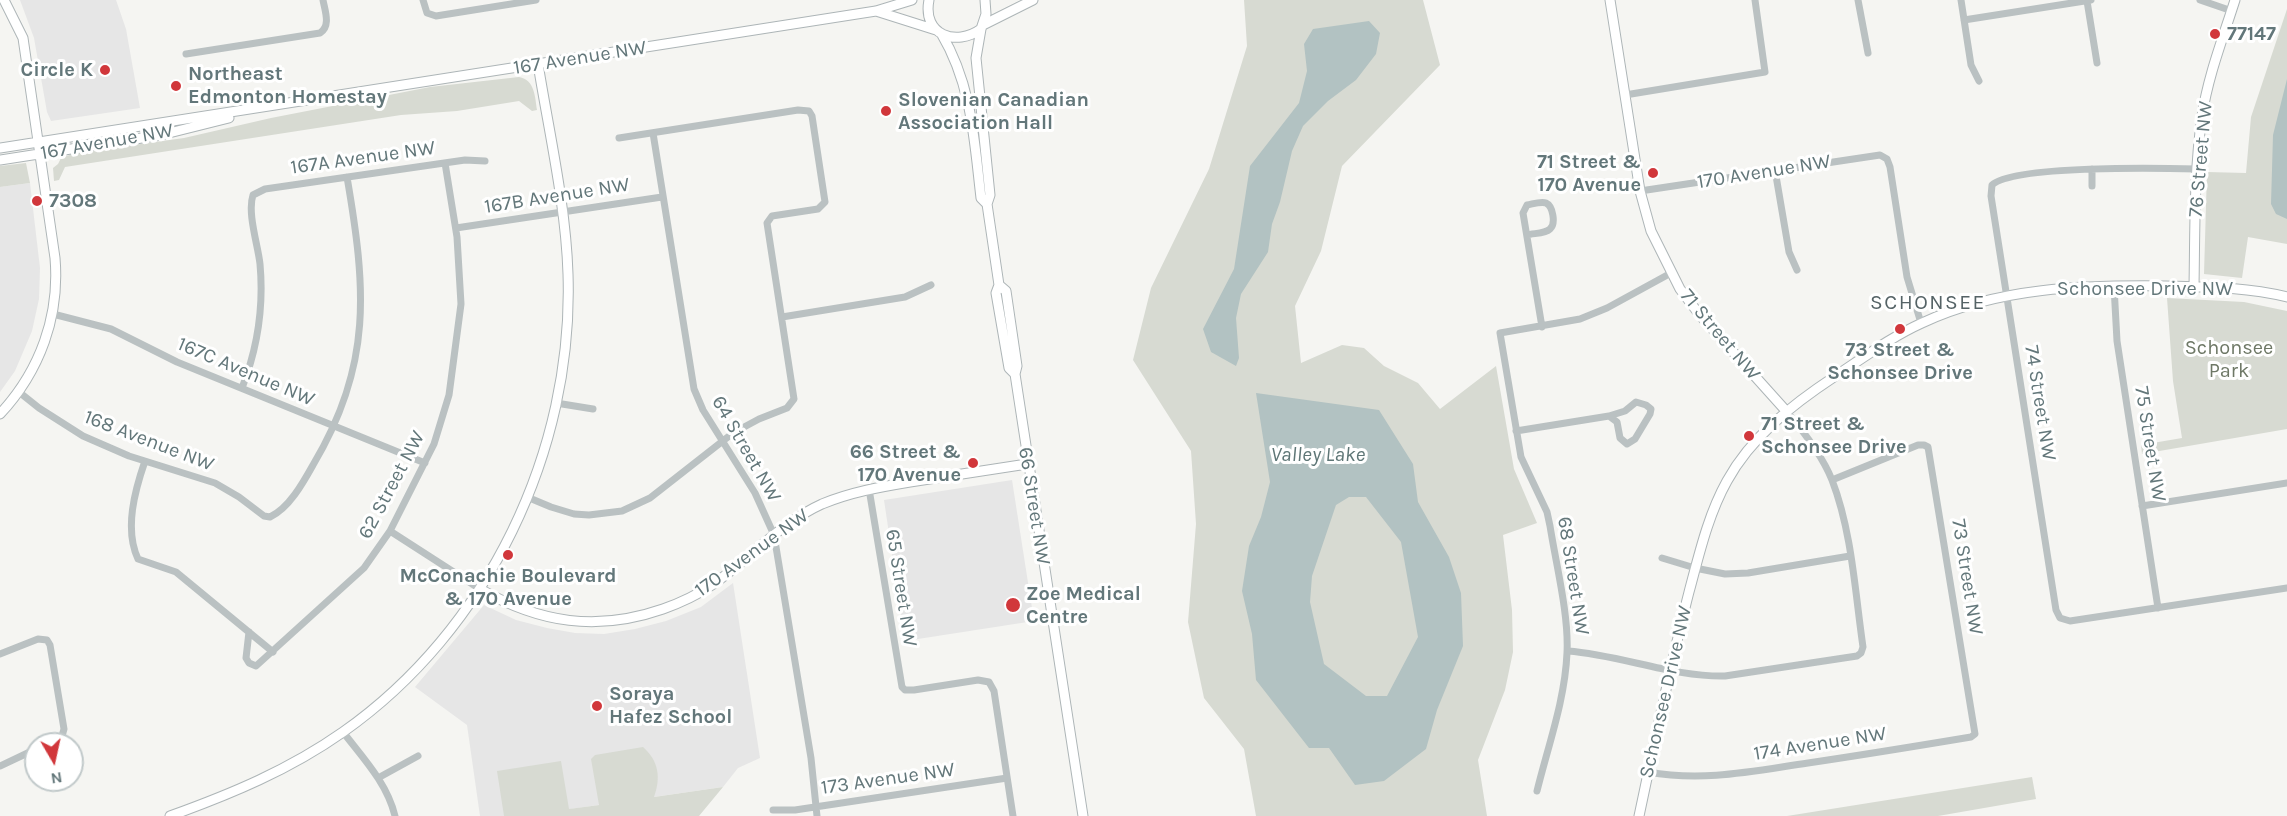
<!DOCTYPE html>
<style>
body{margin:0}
#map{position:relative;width:2287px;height:816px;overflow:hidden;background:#f5f5f2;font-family:Karla,sans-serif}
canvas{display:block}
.north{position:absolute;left:24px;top:732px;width:60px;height:60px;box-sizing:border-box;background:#fff;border:2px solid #c1c9ca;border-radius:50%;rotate:171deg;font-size:16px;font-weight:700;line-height:24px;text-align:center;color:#63777a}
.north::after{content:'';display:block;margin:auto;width:21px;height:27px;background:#d1373b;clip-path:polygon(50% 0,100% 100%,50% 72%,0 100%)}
</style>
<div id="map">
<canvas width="2287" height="816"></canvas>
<div class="north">N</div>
</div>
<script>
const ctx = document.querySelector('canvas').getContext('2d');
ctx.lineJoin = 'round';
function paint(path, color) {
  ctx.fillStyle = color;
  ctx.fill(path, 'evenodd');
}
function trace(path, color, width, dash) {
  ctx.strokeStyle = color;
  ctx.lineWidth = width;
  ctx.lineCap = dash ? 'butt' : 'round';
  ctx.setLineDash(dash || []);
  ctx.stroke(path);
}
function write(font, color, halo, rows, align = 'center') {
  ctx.font = font + ' Karla,sans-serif';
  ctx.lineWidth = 6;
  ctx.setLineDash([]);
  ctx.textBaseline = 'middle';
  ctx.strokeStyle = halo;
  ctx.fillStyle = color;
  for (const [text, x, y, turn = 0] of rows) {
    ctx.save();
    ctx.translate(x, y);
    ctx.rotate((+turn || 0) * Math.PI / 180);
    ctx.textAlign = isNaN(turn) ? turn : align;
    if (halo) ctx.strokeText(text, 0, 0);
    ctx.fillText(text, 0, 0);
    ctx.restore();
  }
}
const built = new Path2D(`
 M20,0H116L126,29L140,108L51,121L47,112L34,38Z
 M30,183L40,268L39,299L32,331L15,371L0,392V187Z
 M1012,480L1034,621L905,641L884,500Z
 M733,583L760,758L738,768L723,787L522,816H480L467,725L415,687L484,605L516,620L547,628L575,633L604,634L635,629L666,621L701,607Z`);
const green = new Path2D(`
 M1244,0H1423L1440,65L1342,166L1321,251L1295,306L1301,363L1342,345L1364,348L1384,366L1418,383L1440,409L1496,366L1514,469L1537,523L1503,535L1512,610L1513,652L1505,690L1478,760L1487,816H1256L1244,749L1204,698L1188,622L1196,524L1191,451L1133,360L1151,288L1209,169L1247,46Z
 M2287,9V244L2248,237L2242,278L2204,274L2207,172L2246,173L2251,117Z
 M519,77C535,80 535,97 537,110L532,111L519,101L457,111L401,115L65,167L59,180L54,181L53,168L58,164L61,158L75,153L184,138L271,118L430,87Z
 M26,163L30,183L0,187V166Z
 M2167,298L2244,302L2287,311V429L2142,454L2141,445L2182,438L2173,381Z
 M643,747C659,761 661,778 654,797L723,787L699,816H504L497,771L561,761L569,809L599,805L591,759L595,755Z
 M2032,777L2036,799L1938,816H1787Z`);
const water = new Path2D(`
 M1369,21L1380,33L1376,54L1356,80L1328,101L1303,126L1292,151L1280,202L1272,224L1268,252L1241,294L1236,318L1239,358L1236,366L1211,352L1203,329L1234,269L1250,166L1299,103L1307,71L1304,44L1313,29Z
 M2287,79V219L2276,214L2271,204L2273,135Z
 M1256,393L1379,410L1413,464L1418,502L1449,557L1461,593L1463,646L1437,710L1426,749L1384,781L1355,785L1329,748H1309L1256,680L1252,634L1242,591L1249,546L1261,517L1270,482ZM1349,497H1366L1401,542L1418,637L1387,696H1366L1324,664L1310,602L1312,576L1336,505Z`);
const street = new Path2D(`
 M423,0L427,13L436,16L536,0
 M1858,0L1868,53
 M1961,0L1971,65L1979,81
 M2200,0L2232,11
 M2087,1L2097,63
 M1964,20L2091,0
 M186,54L320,33C331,26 325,11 323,0
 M1625,95L1765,72L1755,0
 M653,133L694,389L703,410L755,493L774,535L811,758L817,816
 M2092,169V186
 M2197,169C2162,168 2014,165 1992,185L1991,196L2056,610L2060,618L2070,621L2287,588
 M1775,170L1789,252L1797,270
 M1640,191L1880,155L1887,159L1890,167L1907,277L1921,323
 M456,228L662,197
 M1527,235C1533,233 1545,234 1550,229C1556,224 1553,206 1546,203C1541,201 1533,204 1527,205L1523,213L1542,327
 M2114,286L2117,341L2158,608
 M53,314L111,329L177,362L425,463
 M782,317L905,297L931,285
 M242,388C258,347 264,308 260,264C258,245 247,213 253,195L265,189L465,160L485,161
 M19,392L39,408L83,436L129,456L215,483L239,497L264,516L270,517C289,508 303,483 313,465C373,364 366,288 347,177
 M556,403L593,409
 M1516,431L1609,416L1617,422L1620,438L1627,444L1635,439L1650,414L1651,409L1646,405L1636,402L1625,411L1609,416
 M145,461C135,490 124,529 138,559L176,572L273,652
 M869,489L902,687L905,690H914L978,680L989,682L994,691L1013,816
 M527,497L551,507L574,514L589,515L622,511L650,498L733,433L759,419L787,408L794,399L767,223L772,216L818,209L825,202L812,116L809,111L798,110L619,138
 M2142,506L2287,483
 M390,531L480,589
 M1662,558L1695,568L1725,574L1748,573L1850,556
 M249,632L246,658L249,663L256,666L364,568L390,531L434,444L449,395L461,304L457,237L445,163
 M1568,651C1621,655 1672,677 1725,676L1857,656L1861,653L1863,647C1855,592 1852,532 1832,480C1822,455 1804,432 1787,412
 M0,654L38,639L47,640L50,645L64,729L62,736L48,744
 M343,732C363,758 387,783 395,816
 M0,766L36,749
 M1648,772C1704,782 1753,771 1808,763C1862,755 1917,746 1971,737L1975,734L1928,447L1924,445H1918L1832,480
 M378,778L418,756
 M1537,791C1548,746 1565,700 1567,653C1569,615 1556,564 1550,526L1547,512L1521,457L1500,333L1580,319L1607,308L1671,273
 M773,810H795L1007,778`);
const secondary = new Path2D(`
 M929,0C922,35 956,47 981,29L986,14L985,0
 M1610,0L1640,191L1651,231L1680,289L1699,314L1787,412
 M876,11L936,30
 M983,25L1033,0
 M981,29L976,58L990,195L987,204
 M941,33C972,85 974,139 981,198L987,204L999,285L996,293L1009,368L1015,374
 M0,148L876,11L912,0
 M0,160L161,135L229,118
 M999,285L1006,291L1017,366L1015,374L1083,816
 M2194,287C2195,230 2194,172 2202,116C2208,76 2223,38 2235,0
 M0,414C40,371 60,316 55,258L23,38L4,0
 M480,589C540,623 597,632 663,609C680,603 697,595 712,585C750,559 780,523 822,504C851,492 880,487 910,482C949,476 988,470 1027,464
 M170,816C231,794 289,770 343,732C488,630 574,451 568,274C566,206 549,132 538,64
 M1639,816C1655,741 1670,666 1689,592C1699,555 1708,515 1727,481C1751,437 1793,404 1834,377C1863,358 1891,337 1922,323C1999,287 2083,285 2166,286C2206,287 2247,287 2287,297`);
const markers = [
 [2215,34,6,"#d1373b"],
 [105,70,6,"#d1373b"],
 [176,86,6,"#d1373b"],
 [886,111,6,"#d1373b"],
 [1653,173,6,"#d1373b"],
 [37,201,6,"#d1373b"],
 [1900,329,6,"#d1373b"],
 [1749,436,6,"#d1373b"],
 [973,463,6,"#d1373b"],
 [508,555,6,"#d1373b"],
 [1013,605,8,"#d1373b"],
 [597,706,6,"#d1373b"]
];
const poiNames = [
 ["77147",2227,34],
 ["Circle K",93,70,"right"],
 ["Northeast",188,74],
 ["Edmonton Homestay",188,97],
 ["Slovenian Canadian",898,100],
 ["Association Hall",898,123],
 ["71 Street &",1641,162,"right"],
 ["170 Avenue",1641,185,"right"],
 ["7308",49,201],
 ["73 Street &",1900,350,"center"],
 ["Schonsee Drive",1900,373,"center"],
 ["71 Street &",1761,424],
 ["Schonsee Drive",1761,447],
 ["66 Street &",961,452,"right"],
 ["170 Avenue",961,475,"right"],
 ["McConachie Boulevard",508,576,"center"],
 ["& 170 Avenue",508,599,"center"],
 ["Zoe Medical",1026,594],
 ["Centre",1026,617],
 ["Soraya",609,694],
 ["Hafez School",609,717]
];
const streetNames = [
 ["167 Avenue NW",580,58,-9],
 ["167 Avenue NW",107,142,-10],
 ["167A Avenue NW",363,158,-8],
 ["76 Street NW",2201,159,-85],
 ["170 Avenue NW",1764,172,-9],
 ["167B Avenue NW",557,196,-9],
 ["Schonsee Drive NW",2145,289],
 ["71 Street NW",1720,335,50],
 ["167C Avenue NW",246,372,23],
 ["74 Street NW",2040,403,81],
 ["168 Avenue NW",149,441,21],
 ["75 Street NW",2150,444,81],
 ["64 Street NW",746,449,60],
 ["62 Street NW",392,485,-62],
 ["66 Street NW",1034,506,81],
 ["170 Avenue NW",752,553,-36],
 ["68 Street NW",1573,576,81],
 ["73 Street NW",1967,577,81],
 ["65 Street NW",901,588,81],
 ["Schonsee Drive NW",1666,692,-77],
 ["174 Avenue NW",1820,744,-9],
 ["173 Avenue NW",888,779,-8]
];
const parkNames = [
 ["Schonsee",2229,348],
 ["Park",2229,371]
];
const neighbourhoodNames = [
 ["SCHONSEE",1928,303]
];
const waterNames = [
 ["Valley Lake",1318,455]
];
paint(built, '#e6e6e6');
paint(green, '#d7dad2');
paint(water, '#b2c2c2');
trace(secondary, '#adb5b7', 11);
trace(street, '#bac1c2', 7);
trace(secondary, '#fff', 9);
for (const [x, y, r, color] of markers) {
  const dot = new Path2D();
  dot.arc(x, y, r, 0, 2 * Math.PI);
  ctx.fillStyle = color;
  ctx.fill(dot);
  trace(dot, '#fff', 2);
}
write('bold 20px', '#63777a', '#fff', poiNames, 'left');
write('20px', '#63777a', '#fff', streetNames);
write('20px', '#6e7866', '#fff', parkNames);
ctx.letterSpacing = '1.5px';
write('21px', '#556366', '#fff', neighbourhoodNames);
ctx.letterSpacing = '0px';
write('italic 21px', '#5e7676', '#fff', waterNames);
</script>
